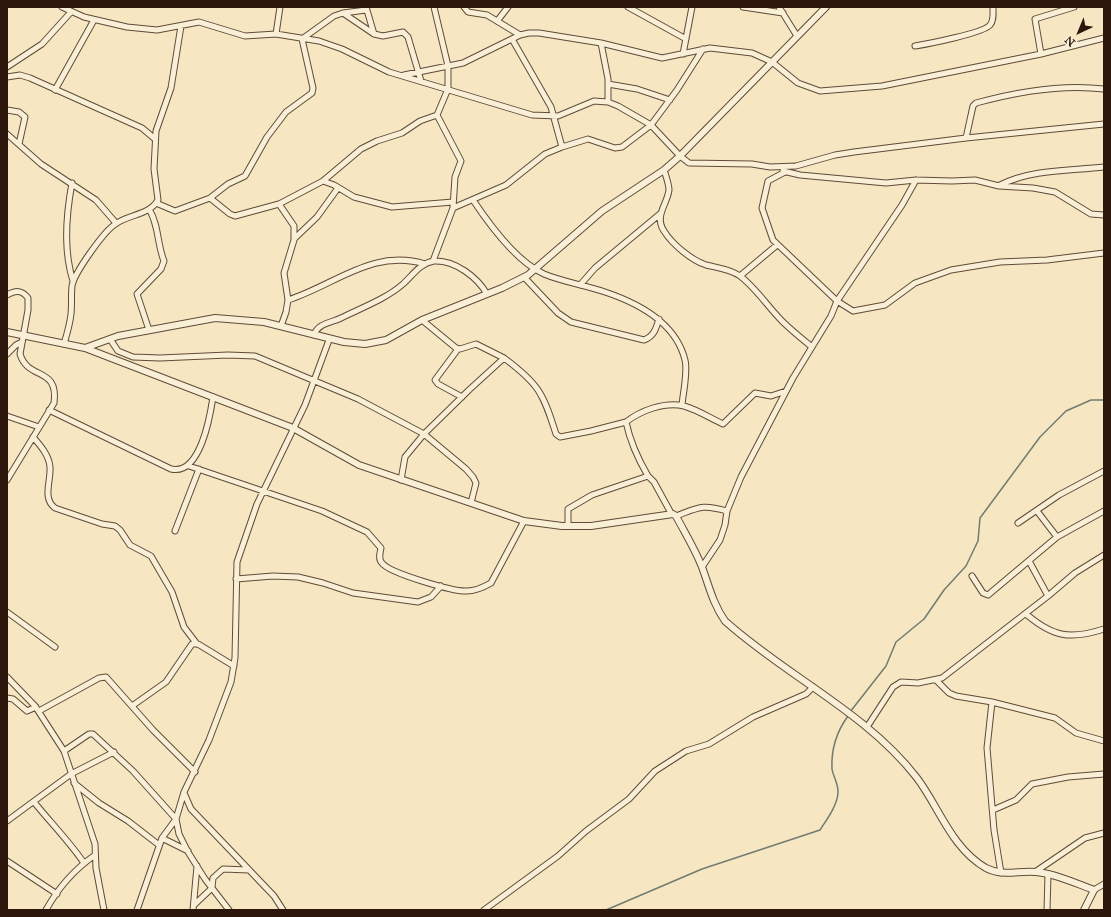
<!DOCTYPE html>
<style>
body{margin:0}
#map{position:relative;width:1111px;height:917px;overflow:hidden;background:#f6e6c1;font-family:"IM FELL Great Primer",serif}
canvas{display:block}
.frame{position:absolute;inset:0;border:8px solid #2d170c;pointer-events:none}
.north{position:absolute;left:1059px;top:12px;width:40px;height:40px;-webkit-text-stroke:3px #f9efd7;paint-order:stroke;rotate:224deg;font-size:11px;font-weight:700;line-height:16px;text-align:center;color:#2d170c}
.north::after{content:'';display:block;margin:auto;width:14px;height:18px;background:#2d170c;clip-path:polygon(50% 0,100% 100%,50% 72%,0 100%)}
</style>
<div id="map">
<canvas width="1111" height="917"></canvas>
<div class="frame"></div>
<div class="north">N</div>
</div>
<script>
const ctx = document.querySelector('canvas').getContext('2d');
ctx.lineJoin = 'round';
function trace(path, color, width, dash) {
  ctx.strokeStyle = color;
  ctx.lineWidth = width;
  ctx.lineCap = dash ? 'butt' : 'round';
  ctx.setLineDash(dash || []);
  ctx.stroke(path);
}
const stream = new Path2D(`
 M850,712L886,666L896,642L924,619L944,590L966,566L978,541L980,518L1040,437L1066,411L1091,400H1104
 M606,910L702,869L820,830C827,819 837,806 838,793C839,785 833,776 832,769C831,749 837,731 848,716`);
const minor = new Path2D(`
 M62,7L84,17L127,27L157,30L199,22L245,36L276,34L319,41L342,49L389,72L532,115L558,116L594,101L608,102L618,106L651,125L680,156L689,163L752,164L770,167L796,166L835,155L854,152L966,138L1104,124
 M366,7L374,34
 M464,7L468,12L487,15L520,35
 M628,7L686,39
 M743,7L783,13
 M779,7L797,36
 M343,13L366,10
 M498,20L508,7
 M276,34L280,7
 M302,39L334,16L343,13L374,34L383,36L403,32L408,37L421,81
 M512,39L551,107L562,147
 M601,43L608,79V102
 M915,46C927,44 984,33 990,25C994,21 993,13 993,7
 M683,54L692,7
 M1041,54L1035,19L1074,7
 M7,67L42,44L71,12
 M404,75L463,63L520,35L529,33H539L601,43L662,58L710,48L752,53L772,62L798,83L820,91L882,86L1041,54L1104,38
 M7,77L20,75L30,78L142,128L155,139
 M608,84L637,89L670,100
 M55,90L94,20
 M7,110L19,112L25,117L19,144
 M7,134L41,164L96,200L116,223
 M966,138L973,106L976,103C1016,92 1063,84 1104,89
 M664,170C666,176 669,184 669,190C667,205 654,216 664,231C672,244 691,260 706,265C718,268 730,269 740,276C756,288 768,307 782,321C791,330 801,338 812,347
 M783,171L800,175L886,183L916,180L952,181L975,180L999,186L1033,188L1055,192L1091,214L1104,215
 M785,172L768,181L762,208L773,240L837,301L853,311L885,305L915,283L951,270L1000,262L1047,260L1104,253
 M323,181L334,185L354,197L392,207L453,202
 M72,183C66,215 63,250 73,281
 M1000,185C1033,169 1068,171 1104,167
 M210,198L228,184L245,176L267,137L286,112L312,93L313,88L302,39
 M473,200C489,224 517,262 544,274C563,282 585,285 605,292C638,303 676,323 685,360C688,372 683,393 682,405
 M156,203L175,211L210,198L230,214L235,216L279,204L323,181L361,149L377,141L402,133L420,121L437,115
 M279,204L294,226V240L284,273L288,300
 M453,208L506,185L545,154L562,147L588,139L615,148L622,147L651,125L677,90L703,49
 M294,239L317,217L338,188
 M433,261L453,208L455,177L461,161L437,115L448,89V66L434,7
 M740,276L777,245
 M524,277L558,313L571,322L644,340C654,336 656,329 659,319
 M580,285L595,268L660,214
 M7,295C16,290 22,290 28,298V310L20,354C28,381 59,366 54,403L7,480
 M281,326L286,312L288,300C335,285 373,248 425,264
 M149,330L137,294L161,269L164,261C157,244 159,225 149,209
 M314,335C318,323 331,323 341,318C361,308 386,299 403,284C413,275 420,263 434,261C455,260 477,277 487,294
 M110,339L118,351L133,357L160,358L228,355L255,356L358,399L424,434L466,469L473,477L476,483L471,503
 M64,344C67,334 70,324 71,314C72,304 71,295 72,286C74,273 103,233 114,225C127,214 149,216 158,200L154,169L156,131L171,88L181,26
 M458,349L435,380L438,384L462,397
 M7,354L16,345L22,342
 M504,358C539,384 543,393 556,434L560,437L591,431L626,422
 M49,410L171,469C200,476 210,417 213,397
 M7,416L39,427
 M33,437C40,445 49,455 50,467C51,482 42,498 55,508L102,524L115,526L120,530L130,545L151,556L172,592L184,627L197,644
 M189,466L322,511L367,532L381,548C380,553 378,559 382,563C389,573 454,592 467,591C475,591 484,587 491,583L524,521
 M648,476C638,459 630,441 626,422C640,411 665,401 684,406C698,410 710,418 723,424L755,393L771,396L786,391
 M401,480L405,457L424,434L470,389L504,358L476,344L460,349L456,348L422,320
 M1037,511L1057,537
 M676,516C700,507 702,504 727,511
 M1018,523L1059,495L1104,471
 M568,526V509L592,495L648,476L654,482L671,513
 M175,531L199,469
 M1029,561L1048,596
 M702,567L720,540L725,525L727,511L741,477L793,378L831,316L837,301L902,205L916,180
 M972,576L983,593L988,595L1057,537L1104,511
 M236,579L273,576L298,577L323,583L353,593L418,602L431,597L441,586
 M7,612L55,647
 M1026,614C1053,637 1070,640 1104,629
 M7,677L35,706L64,751L95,844L96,868L104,910
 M936,680L949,693L956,696L992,702L1055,718L1076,733L1104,741
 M7,698L13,699L27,711L36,707
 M992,702L987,748L994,830L1001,873
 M132,706L166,682L192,644H198L234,666
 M39,711L99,678L106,677L153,730L195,772
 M867,727L893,687L901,682L918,683L942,678L1048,596L1075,573L1104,555
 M64,751L89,734H93L133,771L176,819
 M74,783L99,803L128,821L159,845
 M184,793L191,809L274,896L283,910
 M34,802C50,822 69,841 84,863
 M993,810L1016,800L1032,784L1068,777L1104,774
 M7,821L71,774L114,752
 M162,838L176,819
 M7,861L57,894
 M1035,872L1085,838L1104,833
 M1094,890L1104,884
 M194,905L212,888L213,878L223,869L249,870
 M46,910C58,888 75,869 95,855
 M137,910L162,838L188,851
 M193,910L197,866
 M229,910L205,879L188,852L179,834L176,819L184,792L209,740L231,682L235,658L237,562L257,504L305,405L329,340
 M484,910L558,856L586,831L629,799L655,771L669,762L686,751L709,744L753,717L806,694L813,687
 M1047,910L1048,874`);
const tertiary = new Path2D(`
 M7,332L85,348L118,336L215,318L264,322L344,342L365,344L386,340L422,320L502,288L528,275L602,211L664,170L680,156L826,7
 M85,348L293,428L359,465L524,521L562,526H591L673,514L676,516C685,533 695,549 702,567C709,586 713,604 725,621C786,676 866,712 917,778C939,807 952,849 986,868C1003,877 1019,870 1036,872C1056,874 1075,883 1094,890L1084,910`);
trace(stream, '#707c71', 1.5);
trace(minor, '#5f4b39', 7);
trace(tertiary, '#5f4b39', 8);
trace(minor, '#f9efd7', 5);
trace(tertiary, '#f9efd7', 6);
</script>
